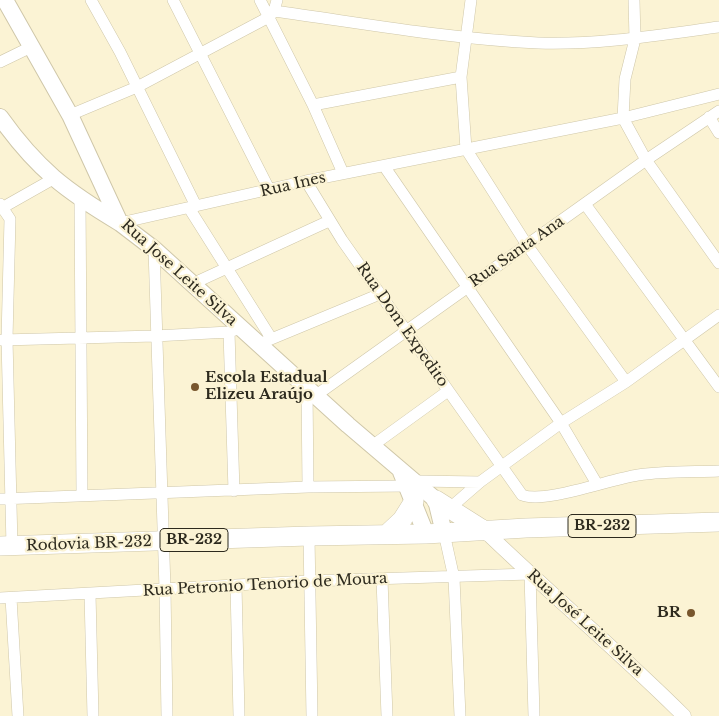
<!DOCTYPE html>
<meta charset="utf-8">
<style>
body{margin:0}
canvas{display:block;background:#fbf3d4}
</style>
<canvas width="719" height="716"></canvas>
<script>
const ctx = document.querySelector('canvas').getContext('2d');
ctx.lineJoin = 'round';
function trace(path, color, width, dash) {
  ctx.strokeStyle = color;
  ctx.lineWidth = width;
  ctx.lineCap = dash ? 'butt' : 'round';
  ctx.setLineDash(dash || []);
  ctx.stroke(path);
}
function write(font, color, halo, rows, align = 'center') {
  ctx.font = font + ' "Libre Baskerville",serif';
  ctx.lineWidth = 4.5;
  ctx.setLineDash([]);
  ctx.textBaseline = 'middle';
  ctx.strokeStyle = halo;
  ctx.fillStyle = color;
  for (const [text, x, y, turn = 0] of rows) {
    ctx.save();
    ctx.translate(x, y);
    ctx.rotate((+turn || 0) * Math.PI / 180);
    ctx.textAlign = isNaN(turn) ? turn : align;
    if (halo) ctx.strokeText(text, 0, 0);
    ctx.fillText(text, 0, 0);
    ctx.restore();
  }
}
const minor = new Path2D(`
 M91,0L120,52L196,206
 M173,0L269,189
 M260,0L313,105L343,173
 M471,0L461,77L466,149L527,245L626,382
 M634,0L635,39L625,79L623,118L646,160L719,263
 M274,11C362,23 449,39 538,43C598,45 659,35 719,27
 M0,62L31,47
 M313,105L461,77
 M70,115L137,87L269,17L274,11L277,0
 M709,117L719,133
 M384,166L561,423L597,484
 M306,181L342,240L522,495C545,504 610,479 638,475C665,471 692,472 719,471
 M80,199L82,495
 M0,204L10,219L7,339L12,546
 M585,204L719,387
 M189,208L271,338
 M0,209L53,179
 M120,223L306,181L623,118L719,94
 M154,249L165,589L167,716
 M192,284L329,221
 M229,332L234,491
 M2,340L155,336L229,332L240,328
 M264,342L380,294
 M307,388L308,487
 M315,396L646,160L719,111
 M372,446L448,391
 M416,481L480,482
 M0,499L308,487L408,486
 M450,508L480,482L561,423L626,382L719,315
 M444,533L454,578L460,716
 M309,536L312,716
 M382,579L387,716
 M236,585L239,716
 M90,594L93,716
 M0,598L308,581L530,574L534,716
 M11,598L18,716`);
const tertiary = new Path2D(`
 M485,531C550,594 620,652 684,716`);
const secondary = new Path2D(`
 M5,0L70,115L120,223L154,249L348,425L436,500L444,533
 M0,117C37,169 66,191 120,223
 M401,472L426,534`);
const trunk = new Path2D(`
 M436,500L485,531
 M387,534L402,520L414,501
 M0,546L309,536L426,534L526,528L719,522`);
const markers = [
 [195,387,5,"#78562d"],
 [691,613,5,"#78562d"]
];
const shields = [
 [602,526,68],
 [194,540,68]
];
const shieldNames = [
 ["BR-232",602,526],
 ["BR-232",194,540]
];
const streetNames = [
 ["Rua Ines",293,185,-13],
 ["Rua Santa Ana",517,252,-35],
 ["Rua Jose Leite Silva",179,273,42],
 ["Rua Dom Expedito",402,325,55],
 ["Rodovia BR-232",89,544,-2],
 ["Rua Petronio Tenorio de Moura",265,585,-3],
 ["Rua José Leite Silva",585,623,42]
];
const poiNames = [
 ["Escola Estadual",205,378],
 ["Elizeu Araújo",205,395],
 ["BR",681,613,"right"]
];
trace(minor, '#cfc7a9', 12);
trace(tertiary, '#cfc7a9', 15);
trace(secondary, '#cfc7a9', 18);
trace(trunk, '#cfc7a9', 20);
trace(minor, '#fff', 11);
trace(tertiary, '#fff', 14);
trace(secondary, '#fff', 16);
trace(trunk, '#fff', 19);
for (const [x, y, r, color] of markers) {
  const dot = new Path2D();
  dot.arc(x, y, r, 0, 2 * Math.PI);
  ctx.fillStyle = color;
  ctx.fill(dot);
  trace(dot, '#fbf3d4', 2);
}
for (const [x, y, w] of shields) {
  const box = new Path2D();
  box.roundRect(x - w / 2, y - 11.5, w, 23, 4);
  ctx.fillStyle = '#fbf3d4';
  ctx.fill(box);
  trace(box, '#2d2a1e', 1);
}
write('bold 14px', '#2d2a1e', null, shieldNames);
write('15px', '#2d2a1e', '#fbf3d4', streetNames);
write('bold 15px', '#2d2a1e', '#fbf3d4', poiNames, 'left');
</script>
